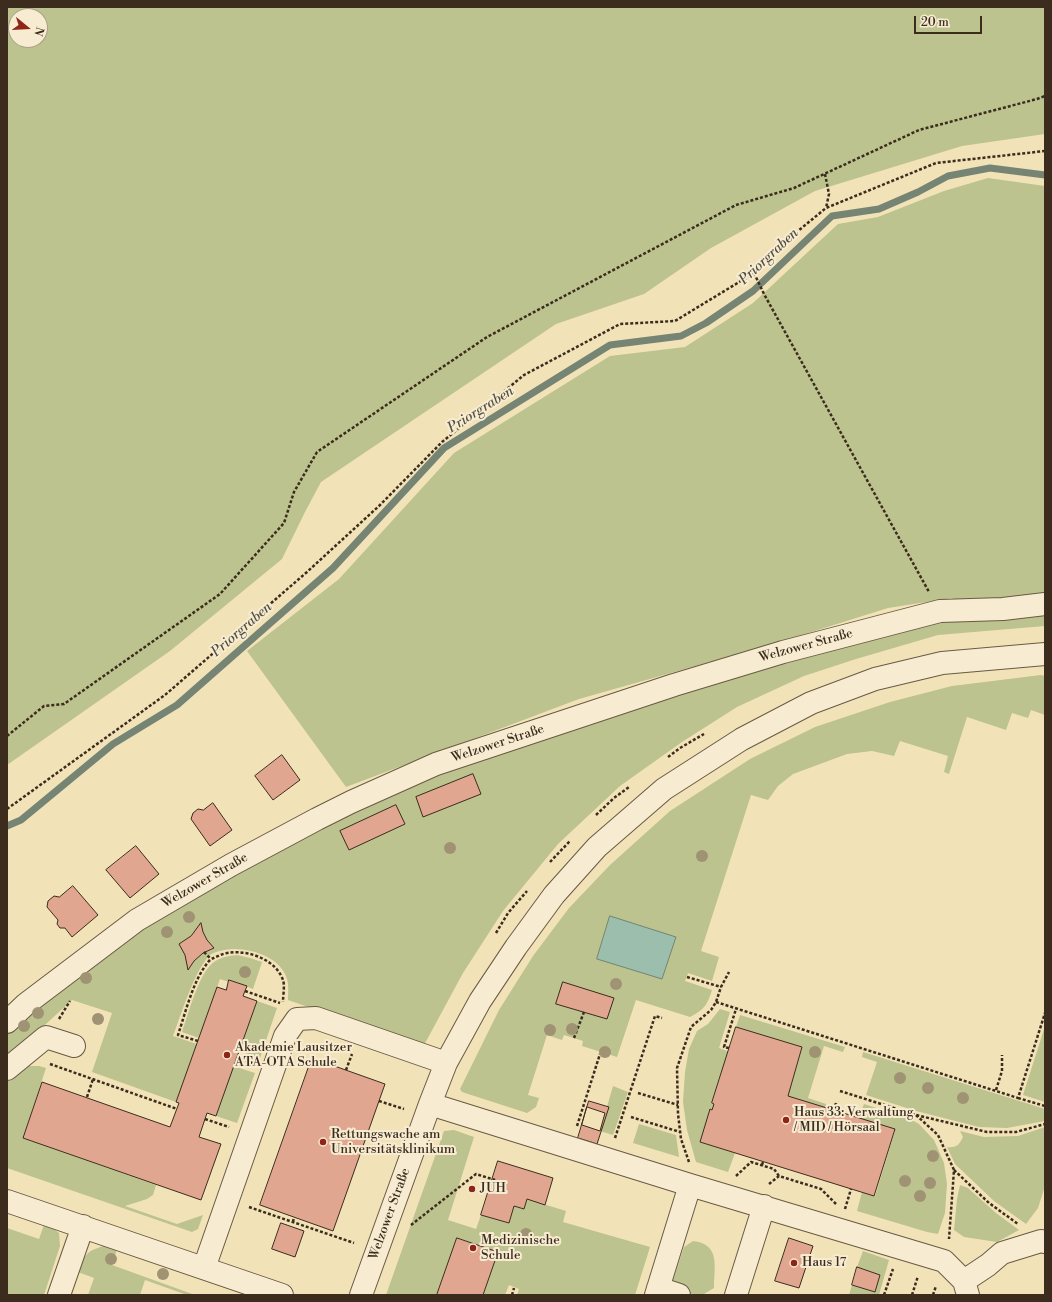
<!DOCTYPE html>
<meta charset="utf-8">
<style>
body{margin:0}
#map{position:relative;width:1052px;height:1302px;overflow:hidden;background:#f2e2b8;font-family:"Libre Bodoni",serif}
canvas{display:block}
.frame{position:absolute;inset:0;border:8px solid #3b2c1e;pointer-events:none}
.north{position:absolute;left:8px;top:8px;width:40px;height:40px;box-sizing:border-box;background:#f7ecd1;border:1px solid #ac9f89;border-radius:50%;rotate:108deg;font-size:11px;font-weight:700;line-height:16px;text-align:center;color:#3b2c1e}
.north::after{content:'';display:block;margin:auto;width:14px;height:18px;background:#8f2418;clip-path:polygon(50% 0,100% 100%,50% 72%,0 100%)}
.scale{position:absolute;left:914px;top:16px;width:68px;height:18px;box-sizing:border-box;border:2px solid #3b2c1e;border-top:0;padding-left:5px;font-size:12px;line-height:14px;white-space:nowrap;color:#3b2c1e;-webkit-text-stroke:3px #f7ecd1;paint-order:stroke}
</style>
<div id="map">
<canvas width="1052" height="1302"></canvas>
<div class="frame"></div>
<div class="north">N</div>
<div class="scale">20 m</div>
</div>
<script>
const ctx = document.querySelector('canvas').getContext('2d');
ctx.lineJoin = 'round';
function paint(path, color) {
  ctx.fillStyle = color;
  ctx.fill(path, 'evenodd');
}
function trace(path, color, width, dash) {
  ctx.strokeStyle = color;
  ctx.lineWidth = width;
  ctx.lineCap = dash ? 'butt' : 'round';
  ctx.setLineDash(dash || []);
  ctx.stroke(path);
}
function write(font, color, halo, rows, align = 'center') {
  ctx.font = font + ' "Libre Bodoni",serif';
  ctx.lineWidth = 4;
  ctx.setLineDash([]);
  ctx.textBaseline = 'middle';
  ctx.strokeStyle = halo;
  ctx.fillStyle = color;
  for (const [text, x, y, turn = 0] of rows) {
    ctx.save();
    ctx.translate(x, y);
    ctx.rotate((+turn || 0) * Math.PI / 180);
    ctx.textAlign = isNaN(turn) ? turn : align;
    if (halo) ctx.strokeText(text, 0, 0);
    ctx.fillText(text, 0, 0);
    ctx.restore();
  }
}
const green = new Path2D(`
 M7,7H1045V134L962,146L815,191L711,248L644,294L556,324L321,482L305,512L282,559L170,651L7,765ZM16,16H40V40H16Z
 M988,178L1045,186V626L938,635L856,659L804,676L737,707L682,742L620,786L558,844L503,911L463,973L423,1047L288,1000C288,994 289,985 287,979C281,955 241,944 220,951C216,952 212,953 209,956C193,974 182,1013 173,1036L197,1044L176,1102L92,1072L112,1013L72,1000L7,1060V1031L43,1001L155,921L281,848L439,773L957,603L952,598L888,608L770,645L579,699L346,787L247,651L339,579L454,453L610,356L685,347L753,303L838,224L878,217L944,191Z
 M1041,675L1045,676V715L1031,710L1028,718L1012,713L1006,730L967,717L949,774L944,772L948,756L900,741L894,756L872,751L847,754L793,774L778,786L768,800L751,795L701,951L719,957L712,981L688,973L685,981L712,990C707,1005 705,1009 690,1017L636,1000L617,1057L582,1046L583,1041L564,1035L562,1040L547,1035L528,1095L539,1098L536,1107L527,1113L462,1092L460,1089L499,1010L533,956L569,908L610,865L670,811L750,759L815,727L890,702L952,686Z
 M237,955L250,958L262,962L253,989L230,980L229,982L220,979L199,1038L182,1032C188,1015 199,972 214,962C221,957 229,956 237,955Z
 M257,1001L277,1008L260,1058L239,1051Z
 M720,1009L730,1012L719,1048L735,1054L721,1074L712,1103L714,1104L700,1142L735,1153L728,1172L696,1162L687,1130L683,1102L685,1072L689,1049L697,1031L708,1024Z
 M740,1015L845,1047L843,1052L824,1046L808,1098L826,1104L823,1114L782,1102L788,1096L802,1047L736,1027Z
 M1045,1026V1102L1023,1095Z
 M863,1052L1045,1109V1121L1007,1128L979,1127L916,1111L866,1095L877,1062L862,1057Z
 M27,1066H39L46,1068L23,1138L156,1185L153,1195L147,1199L125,1206L177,1224L203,1215L198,1229L192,1232L7,1168V1078Z
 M233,1066L255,1073L237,1123L216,1116Z
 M613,1086L628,1092L613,1135L600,1131Z
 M864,1104L910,1119L919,1124L934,1140L944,1163L947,1184L945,1213L938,1234L927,1232L857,1211L862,1192L875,1196L895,1131L858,1120Z
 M639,1124L676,1135L679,1157L633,1143Z
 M1045,1127V1186L1038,1208L1026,1224L994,1201L955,1164L947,1147C957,1148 959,1145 963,1137L960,1131L984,1137L1018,1136Z
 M454,1130L474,1137L448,1220L476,1229L481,1215L509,1223L514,1206L524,1209L527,1199L566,1211L563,1222L650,1247L635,1295H517L519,1289L509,1285L505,1295H483L498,1252L458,1238L437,1295H386L444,1131Z
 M960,1185L968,1188L996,1213L1019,1230L997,1242L964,1237L954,1230L957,1199Z
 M45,1222L59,1233L60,1246L44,1295H7V1228L39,1239Z
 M693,1241C721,1244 714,1267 714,1288L704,1294L686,1295L671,1285L684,1247Z
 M106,1245L117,1249L112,1265L195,1295H187L145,1280L140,1295H88L94,1278L78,1272C86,1252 86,1252 106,1245Z
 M863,1251L889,1260L879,1295H849L852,1285L875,1292L880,1275L857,1267Z`);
const water = new Path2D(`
 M610,916L676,937L662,979L597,959Z`);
const stream = new Path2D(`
 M7,826L21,820L113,744L177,705L333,568L444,448L610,345L681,336L706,323L753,291L832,216L879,209L918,192L948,176L990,168L1045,175`);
const building = new Path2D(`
 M282,755L300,780L273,800L255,776Z
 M473,774L481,794L423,817L416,797Z
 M213,803L232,830L210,846L191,819L193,813L198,809L203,810Z
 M396,805L405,824L349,850L340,831Z
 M136,846L159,874L130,898L106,870Z
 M73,886L98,915L72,937L65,928H60L57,924L58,920L47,907L48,901L54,896L59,897Z
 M201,923L203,932L207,940L214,948L203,953L194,961L188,970L185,955L179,944L191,936Z
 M229,980L247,986L243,996L257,1001L216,1116L207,1113L199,1137L221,1144L201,1200L23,1138L42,1082L170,1127L179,1103L176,1102L217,987L226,990Z
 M563,982L614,998L607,1019L556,1004Z
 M736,1027L802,1047L788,1096L895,1129L874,1196L700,1142L710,1109L712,1110L714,1104L712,1103Z
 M312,1058L385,1084L333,1231L260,1205Z
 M589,1101L609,1107L597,1144L578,1138Z
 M587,1107L605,1113L600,1131L582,1125Z
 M498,1161L553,1178L545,1205L527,1199L524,1209L514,1206L509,1223L481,1215Z
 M281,1223L304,1231L295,1257L272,1249Z
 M457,1238L498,1252L483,1295H437Z
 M789,1238L813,1246L799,1288L775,1281Z
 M857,1267L880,1275L875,1292L852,1285Z`);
const path = new Path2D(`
 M825,174L829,194L826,208
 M754,273L764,294L929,592
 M7,736L44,706L64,704L220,594L284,523L294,492L317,452L487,337L736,205L794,188L919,130L1037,99L1045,96
 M668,757L680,748L704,734
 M7,809L165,695L307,572L380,505L442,442L524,375L620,324L675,321L754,273L787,240L826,208L936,163L1045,151
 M596,815L614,798L629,787
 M550,862L570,841
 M496,933L508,913L527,891
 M204,952L211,959
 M687,977L721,987
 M245,991L280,1003
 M716,1002L1018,1098L1045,1013
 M59,1019L70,1001
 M574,1038L584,1012
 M198,1041L178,1035C186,1011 193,980 209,961C212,958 216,957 220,955C241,947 275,957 283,980C285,986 283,995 283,1002
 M729,1048L724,1047L736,1009
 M236,1058L253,1063
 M50,1064L177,1109
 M346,1070L352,1054
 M996,1090L1002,1071V1055
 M840,1091L916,1115L987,1132H1016L1045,1124
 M638,1093L678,1105
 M87,1097L93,1079
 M1018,1098L1045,1106
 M379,1101L404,1109
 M834,1110L836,1103
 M916,1115L938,1135L954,1170L949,1239
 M631,1117L680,1132
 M205,1119L229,1127
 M577,1126L600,1054
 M615,1138L655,1016L662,1018
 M689,1162L681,1139L678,1114L677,1068L691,1027L711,1010L716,1002L721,987L729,972
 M762,1165L763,1162
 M954,1170L989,1203L1018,1224
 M736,1176L751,1162L774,1169L779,1176
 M769,1184L779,1176L821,1189L836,1204
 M249,1207L354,1243
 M845,1209L851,1189
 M293,1222L294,1217
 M411,1225L476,1174L495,1180L497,1179
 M512,1295L514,1288
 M884,1295L893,1269
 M912,1295L918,1276
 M933,1295L936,1286`);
const minor = new Path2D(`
 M7,1022L26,1004L137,920L231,865L317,819L351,802L436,764L674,685L783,652L940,611L1003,609L1045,604
 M7,1069L46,1037L74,1046
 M430,1104L690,1185L944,1261L964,1281L968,1295
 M7,1201L282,1295
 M204,1268L285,1036L297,1019L316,1018L446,1063
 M964,1281L988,1265L1002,1253L1041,1241L1045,1242
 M658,1288L679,1295
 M59,1295L83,1226
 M361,1295L430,1104L446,1063L480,1001L516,947L554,895L597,847L664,789L742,739L811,703L875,679L942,663L1045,654
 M656,1295L690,1185
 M736,1295L764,1206`);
const trees = [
 [450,848],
 [702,856],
 [189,917],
 [167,932],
 [245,972],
 [86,978],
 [616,984],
 [38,1013],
 [98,1019],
 [24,1026],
 [572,1029],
 [550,1030],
 [605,1052],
 [815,1052],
 [900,1078],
 [928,1088],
 [963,1098],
 [933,1156],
 [905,1181],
 [930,1183],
 [920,1196],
 [526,1234],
 [111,1259],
 [163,1274]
];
const markers = [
 [227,1055,4,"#8f2418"],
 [786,1120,4,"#8f2418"],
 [323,1142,4,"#8f2418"],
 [472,1189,4,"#8f2418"],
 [473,1248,4,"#8f2418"],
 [794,1263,4,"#8f2418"]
];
const streetNames = [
 ["Welzower Straße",806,646,-15],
 ["Welzower Straße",498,744,-18],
 ["Welzower Straße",205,881,-30],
 ["Welzower Straße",390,1214,-70]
];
const poiNames = [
 ["Akademie Lausitzer",235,1048],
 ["ATA-OTA Schule",235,1063],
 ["Haus 33: Verwaltung",794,1113],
 ["/ MID / Hörsaal",794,1128],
 ["Rettungswache am",331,1135],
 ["Universitätsklinikum",331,1150],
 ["JUH",480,1189],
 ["Medizinische",481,1241],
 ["Schule",481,1256],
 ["Haus 17",802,1263]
];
const waterNames = [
 ["Priorgraben",769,257,-43],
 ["Priorgraben",481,410,-32],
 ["Priorgraben",242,630,-41]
];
paint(green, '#bcc38e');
paint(water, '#9cbeac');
trace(water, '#758473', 1);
trace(stream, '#758473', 7);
paint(building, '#e0a68f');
trace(building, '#3b2c1e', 1);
trace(minor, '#695a44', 24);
trace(path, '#3b2c1e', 2.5, [3, 2]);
trace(minor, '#f7ecd1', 22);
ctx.fillStyle = '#9f9373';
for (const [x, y] of trees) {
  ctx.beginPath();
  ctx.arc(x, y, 6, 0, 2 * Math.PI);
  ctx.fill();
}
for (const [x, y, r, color] of markers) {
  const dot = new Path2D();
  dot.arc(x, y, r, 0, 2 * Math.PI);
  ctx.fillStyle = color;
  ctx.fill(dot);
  trace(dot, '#f7ecd1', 1.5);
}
write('13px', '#3b2c1e', '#f7ecd1', streetNames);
write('13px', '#3b2c1e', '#f7ecd1', poiNames, 'left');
write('italic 14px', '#535042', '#f7ecd1', waterNames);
</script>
